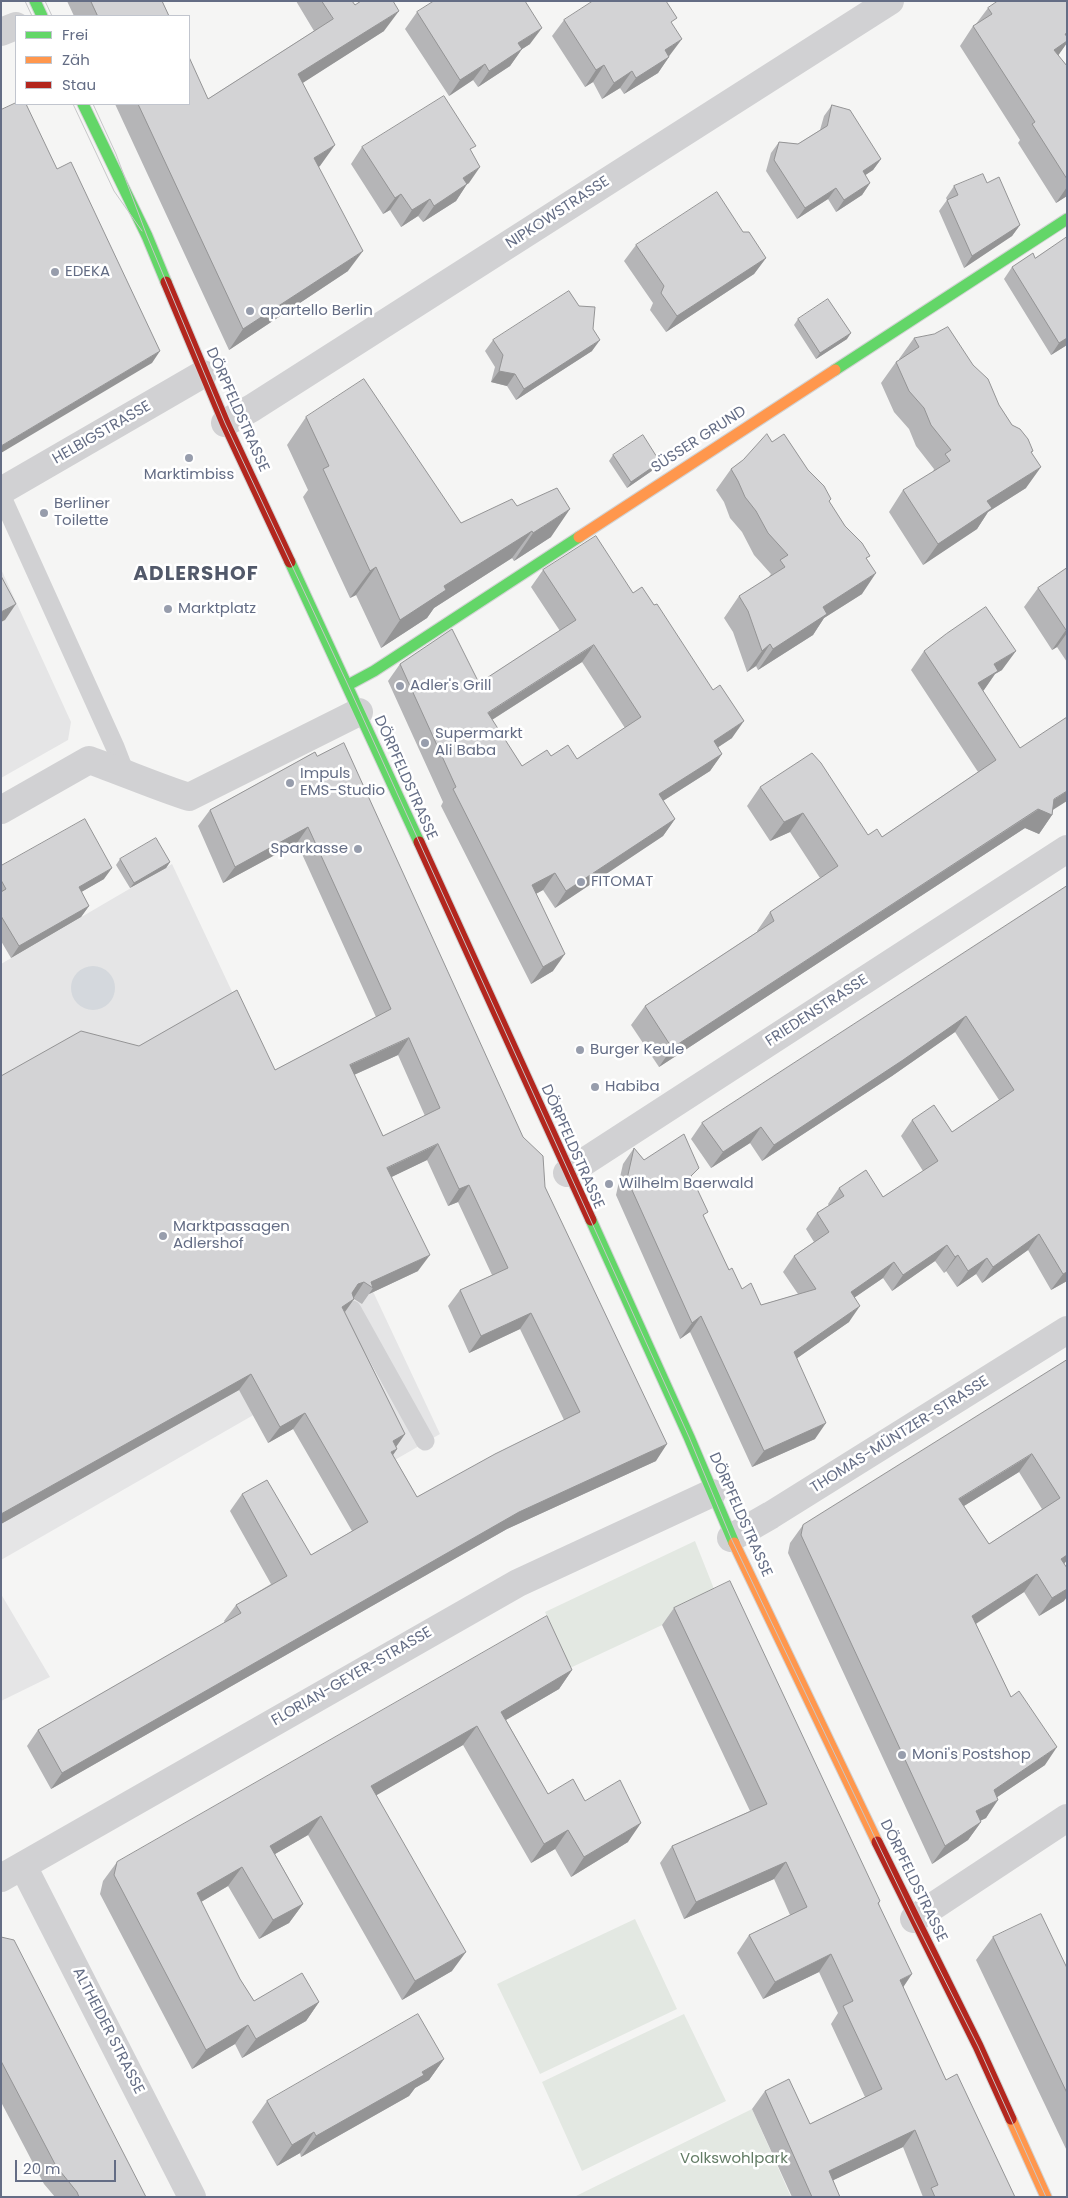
<!DOCTYPE html>
<meta charset="utf-8">
<style>
body{margin:0}
#map{position:relative;width:1068px;height:2198px;overflow:hidden;background:#f5f5f4;font-family:Poppins,sans-serif}
canvas{display:block}
.frame{position:absolute;inset:0;border:2px solid #646d85;pointer-events:none}
.legend{position:absolute;left:15px;top:15px;width:175px;height:90px;box-sizing:border-box;background:#fff;border:1px solid #c1c5ce;margin:0;padding:6px 9px;list-style:none;font-size:15px;color:#646d85}
.legend li{display:flex;align-items:center;gap:10px;height:25px}
.legend b{width:25px;border:1px solid #c1c5ce}
.scale{position:absolute;left:15px;top:2160px;width:101px;height:22px;box-sizing:border-box;border:2px solid #646d85;border-top:0;padding-left:6px;font-size:15px;line-height:18px;white-space:nowrap;color:#646d85;-webkit-text-stroke:4px #fff;paint-order:stroke}
</style>
<div id="map">
<canvas width="1068" height="2198"></canvas>
<div class="frame"></div>
<ul class="legend">
<li><b style="height:6px;background:#63d668"></b>Frei</li>
<li><b style="height:6px;background:#ff974d"></b>Zäh</li>
<li><b style="height:6px;background:#b3261e"></b>Stau</li>
</ul>
<div class="scale">20 m</div>
</div>
<script>
const ctx = document.querySelector('canvas').getContext('2d');
ctx.lineJoin = 'round';
function paint(path, color) {
  ctx.fillStyle = color;
  ctx.fill(path, 'evenodd');
}
function trace(path, color, width, dash) {
  ctx.strokeStyle = color;
  ctx.lineWidth = width;
  ctx.lineCap = dash ? 'butt' : 'round';
  ctx.setLineDash(dash || []);
  ctx.stroke(path);
}
function write(font, color, halo, rows, align = 'center') {
  ctx.font = font + ' Poppins,sans-serif';
  ctx.lineWidth = 5;
  ctx.setLineDash([]);
  ctx.textBaseline = 'middle';
  ctx.strokeStyle = halo;
  ctx.fillStyle = color;
  for (const [text, x, y, turn = 0] of rows) {
    ctx.save();
    ctx.translate(x, y);
    ctx.rotate((+turn || 0) * Math.PI / 180);
    ctx.textAlign = isNaN(turn) ? turn : align;
    if (halo) ctx.strokeText(text, 0, 0);
    ctx.fillText(text, 0, 0);
    ctx.restore();
  }
}
const built = new Path2D(`
 M1,569L71,722L68,740L1,778Z
 M172,864L440,1434L386,1465L297,1390L1,1560V964Z
 M1,1594L50,1677L1,1701Z`);
const green = new Path2D(`
 M695,1541L718,1599L570,1668L545,1612Z
 M635,1919L677,2009L540,2074L497,1984Z
 M684,2014L726,2101L582,2171L542,2082Z
 M752,2109L791,2197H574Z`);
const water = new Path2D(`
 M71 988a22 22 0 1 1 44 0a22 22 0 1 1-44 0Z`);
const lane = new Path2D(`
 M1,495L115,747L125,773
 M352,1310L425,1441`);
const street = new Path2D(`
 M1,32L16,26
 M225,423L252,408L890,1
 M1,491L203,374
 M1,810L89,760C123,772 155,786 189,797L359,712
 M567,1173L1067,849
 M731,1538L771,1515L1067,1330
 M23,1866L192,2197
 M1,1878L518,1583L712,1493
 M914,1919L1067,1818`);
const fast = new Path2D(`
 M35,1L42,16
 M83,104L147,236L166,282
 M835,370L1067,219
 M290,562L419,842
 M348,685L374,671L579,537
 M591,1220L689,1437L734,1543`);
const slow = new Path2D(`
 M579,537L835,370
 M734,1543L877,1842
 M1011,2119L1046,2197`);
const jam = new Path2D(`
 M166,282L225,423L290,562
 M419,842L591,1220
 M877,1842L978,2046L1011,2119`);
const tram = new Path2D(`
 M25,1L32,16
 M45,1L52,16
 M73,104L114,191L142,231
 M93,104L116,154L147,236L225,423L348,685L689,1437L731,1538L914,1919L978,2046L1046,2197`);
const wall = new Path2D(`
 M67,1H162L169,16H74Z
 M296,1H352L355,5L384,31L302,83L320,166L318,167L348,271L229,350L115,104H189L208,99L314,31Z
 M988,8L1066,44L1058,55L1067,66V196L1056,203L1018,143L1020,140L960,46L973,26L976,24Z
 M417,12L530,44L522,49L510,66L478,87L473,80L449,96L405,29Z
 M564,20L673,24L670,55L658,73L624,94L620,88L602,99L593,82L585,87L552,36Z
 M832,105L881,159L873,170L865,175L870,183L862,195L836,212L828,199L797,219L766,171L771,153L779,142L798,144L820,130L824,116Z
 M362,147L469,183L467,184L456,201L423,222L418,216L401,227L390,210L383,214L351,164Z
 M987,183L1020,225L1012,236L964,268L939,211L947,200L946,198L954,186Z
 M743,232L766,258L754,274L666,332L650,310L653,303L624,261L636,245Z
 M1035,258L1067,345L1051,355L1004,279L1012,267Z
 M798,319L847,339L816,359L794,325Z
 M593,329L592,351L516,400L507,386L491,382L495,367L485,351L493,340Z
 M914,338L999,405L1012,425L1033,451L1031,453L1026,488L988,512L977,529L923,565L889,512L903,490L933,472L934,469L916,446L909,429L894,412L881,383L896,362L900,359H899Z
 M306,417L461,523L517,506L551,537L514,561L512,558L434,608L427,618L381,648L356,595L350,598L303,497L308,490L287,445Z
 M772,442L808,470L831,499L829,502L867,559L862,594L824,618L813,635L758,670L756,666L747,672L733,632L724,618L739,596L768,578L771,574L754,555L742,532L730,518L724,502L716,490L731,469Z
 M613,455L656,468L627,488L609,461Z
 M1067,568V662L1057,647L1052,650L1024,607L1038,588Z
 M543,570L633,593L732,738L718,747L722,754L710,771L663,801L675,819L663,836L555,908L543,890L536,894L553,971L531,984L441,806L443,802L388,681L400,664L479,683L560,631L531,587ZM582,662L625,728L577,759L551,756L522,766L492,720Z
 M924,651L1002,670L995,674L983,691L1053,810L1052,815L1039,834L1025,828L659,1067L631,1025L645,1006L757,932V931L770,912L820,878L790,832L770,841L747,806L760,787L868,835L882,837L978,772L911,670Z
 M315,752L545,1187L656,1461L507,1529L51,1789L27,1746L38,1730L225,1623L224,1621L236,1605L271,1584L230,1511L242,1494L311,1555L352,1531L293,1429L268,1443L239,1390L1,1524V1076L139,1046L275,1070L376,1017L297,843L223,883L198,826L210,810ZM398,1055L425,1116L383,1136L354,1075ZM427,1160L448,1206L458,1202L492,1275L460,1290L448,1306L469,1353L520,1329L564,1420L417,1497L393,1455L397,1449L396,1447L405,1434L345,1312L354,1299L362,1304L369,1294L418,1271L391,1177Z
 M120,859L170,862L166,868L130,888L116,865Z
 M1,866L104,879L81,892L89,906L81,917L11,958L1,941Z
 M1067,886V1281L1051,1290L1028,1250L982,1283L976,1274L957,1287L946,1271L944,1273L935,1261L892,1291L883,1278L854,1298L849,1322L797,1358L815,1439L752,1467L690,1332L680,1339L616,1195L623,1164L634,1148L644,1160L692,1178L704,1218L729,1270L742,1289L761,1305L798,1294L783,1272L794,1256L814,1242L806,1229L817,1213L829,1206L828,1204L839,1188L883,1197L923,1171L901,1136L912,1120L952,1132L999,1100L955,1032L892,1076L762,1161L750,1143L711,1168L691,1139L702,1123Z
 M1067,1360V1560L1064,1564V1601L1039,1616L1024,1592L976,1624L1011,1697L1045,1765L997,1797L986,1818L980,1821L981,1822L968,1840L932,1864L788,1553L790,1543L803,1525ZM1019,1472L1042,1509L989,1544L964,1506Z
 M674,1608L880,1901L879,1904L903,1987L946,2080L1015,2197H923L903,2147L833,2180L840,2197H792L752,2109L765,2091L810,2124L865,2097L831,2024L838,2013L819,1972L763,1999L737,1953L749,1935L790,1915L774,1879L684,1919L660,1863L672,1846L750,1811L662,1625Z
 M572,1670L559,1689L506,1720L548,1794L585,1801L628,1842L571,1877L555,1849L531,1863L463,1745L376,1795L452,1971L402,2000L308,1835L275,1854L303,1904L289,1923L259,1939L228,1886L201,1902L240,1979L254,2001L319,2002L306,2021L242,2058L235,2044L192,2069L100,1894L103,1881L117,1862Z
 M1,1937L146,2197H55L44,2184L1,2102Z
 M993,1937L1067,1968V2151L976,1960Z
 M444,2059L429,2080L415,2088L409,2096L301,2157L300,2153L277,2166L252,2122L267,2101Z`);
const shadedWall = new Path2D(`
 M399,11L384,31L284,95L298,74Z
 M542,28L530,44L507,59L518,43Z
 M1067,33V43L1055,60L1040,69L1065,34Z
 M682,39L670,55L653,66L665,50Z
 M522,49L510,66L478,87L489,71Z
 M669,57L658,73L624,94L636,78Z
 M485,64L473,80L449,96L460,80Z
 M604,65L593,82L585,87L596,70Z
 M632,71L620,88L602,99L614,83Z
 M335,145L320,166L300,179L314,158Z
 M881,159L873,170L855,182L863,171Z
 M480,167L469,183L452,194L463,178Z
 M870,183L862,195L836,212L844,200Z
 M467,184L456,201L423,222L434,206Z
 M1067,187V196L1056,203Z
 M836,188L828,199L797,219L805,208Z
 M401,194L390,210L383,214L395,198Z
 M430,199L418,216L401,227L412,210Z
 M1020,225L1012,236L964,268L972,256Z
 M363,251L348,271L229,350L243,329Z
 M766,258L754,274L666,332L677,316Z
 M851,333L847,339L816,359L820,353Z
 M1067,338V345L1051,355L1059,343Z
 M600,340L592,351L516,400L524,389Z
 M160,351L152,363L1,453V446Z
 M499,371L515,374L507,386L491,382Z
 M660,462L656,468L627,488L631,482Z
 M1041,467L1026,488L988,512L977,529L923,565L938,544L987,501Z
 M570,509L551,537L514,561L533,533Z
 M532,531L512,558L434,608L427,618L381,648L400,620L444,586Z
 M376,567L356,595L350,598L370,571Z
 M876,573L862,594L824,618L813,635L758,670L773,649L823,607Z
 M16,604L5,620L1,622V612Z
 M1066,630H1067V633L1057,647L1052,650Z
 M770,644L756,666L747,672L762,651Z
 M594,645L582,662L476,730L488,713Z
 M1016,651L1002,670L995,674L984,690L965,703L978,683L994,664Z
 M744,721L732,738L702,758L714,741Z
 M722,754L710,771L647,811L659,794Z
 M1067,791V801L1048,813L1052,815L1039,834L1025,828L659,1067L672,1048Z
 M803,813L790,832L770,841L784,822Z
 M675,819L663,836L555,908L566,891Z
 M308,827L297,843L223,883L235,867Z
 M170,862L166,868L130,888L134,883Z
 M112,868L104,879L71,898L79,887Z
 M555,873L543,890L520,902L532,885Z
 M89,906L81,917L11,958L19,946Z
 M565,954L553,971L531,984L543,967Z
 M966,1016L955,1032L892,1076L762,1161L774,1145Z
 M409,1038L398,1055L338,1082L350,1065Z
 M761,1127L750,1143L711,1168L723,1152Z
 M438,1144L427,1160L375,1185L387,1168Z
 M469,1185L458,1202L448,1206L459,1189Z
 M1039,1234L1028,1250L982,1283L993,1267Z
 M947,1245L935,1261L892,1291L903,1275Z
 M430,1255L418,1271L369,1294L373,1288L371,1282Z
 M958,1255L946,1271L944,1273L955,1257Z
 M987,1258L976,1274L957,1287L968,1271Z
 M894,1262L883,1278L839,1308L851,1292Z
 M1067,1272V1281L1051,1290L1063,1274Z
 M364,1282L353,1299L346,1300L358,1284Z
 M354,1299L342,1316V1307Z
 M860,1306L849,1322L783,1368L794,1352Z
 M531,1313L520,1329L469,1353L481,1336Z
 M701,1316L690,1332L680,1339L692,1323Z
 M251,1374L239,1390L1,1524V1514Z
 M305,1413L293,1429L268,1443L280,1427Z
 M826,1423L815,1439L752,1467L764,1451Z
 M405,1434L393,1451V1441Z
 M667,1444L656,1461L507,1529L51,1789L62,1773L519,1512Z
 M397,1449L386,1465L391,1452Z
 M1032,1454L1019,1472L946,1517L959,1499Z
 M1067,1555V1560L1061,1568V1559Z
 M1037,1574L1024,1592L960,1634L972,1616Z
 M1067,1589V1597L1064,1601L1039,1616L1052,1598Z
 M572,1670L559,1689L487,1731L501,1712Z
 M477,1726L463,1745L358,1806L371,1786Z
 M1057,1747L1045,1765L981,1808L994,1790Z
 M998,1800L986,1818L963,1829L976,1811Z
 M321,1816L308,1835L256,1865L270,1846Z
 M981,1822L968,1840L932,1864L945,1846Z
 M641,1823L628,1842L571,1877L584,1857Z
 M568,1830L555,1849L531,1863L544,1844Z
 M786,1862L774,1879L684,1919L696,1902Z
 M242,1867L228,1886L184,1912L197,1893Z
 M303,1904L289,1923L259,1939L273,1920Z
 M466,1952L452,1971L402,2000L415,1981Z
 M831,1954L819,1972L763,1999L775,1982Z
 M912,1974L900,1992V1980Z
 M319,2002L306,2021L242,2058L256,2039Z
 M248,2025L235,2044L192,2069L206,2050Z
 M444,2059L429,2080L415,2088L409,2096L301,2157L316,2136Z
 M915,2130L903,2147L817,2188L829,2171Z
 M314,2132L300,2153L277,2166L292,2145Z`);
const building = new Path2D(`
 M91,1H162L169,16H98Z
 M322,1H352L355,5L361,1H393L399,11L298,74L335,145L314,158L363,251L243,329L138,104H189V57L208,99L333,19Z
 M434,1H525L542,28L518,43L522,49L489,71L485,64L460,80L417,12Z
 M593,1H666L677,18L671,22L682,39L665,50L669,57L636,78L632,71L614,83L604,65L596,70L564,20Z
 M998,1H1067V33L1065,34L1067,37V41L1054,50L1067,66V179L1032,124L1035,122L973,26L992,14L988,8Z
 M444,96L476,146L470,149L480,167L463,178L467,184L434,206L430,199L412,210L401,194L395,198L362,147Z
 M16,103V104H26L57,169L71,162L160,351L1,446V110Z
 M832,105L850,110L881,159L863,171L870,183L844,200L836,188L805,208L774,160L779,142L798,144L827,126Z
 M983,174L987,183L999,177L1020,225L972,256L947,200L958,195L954,186Z
 M717,192L743,232H749L766,258L677,316L661,293L664,286L636,245Z
 M1067,237V338L1059,343L1012,267L1033,253L1035,258Z
 M569,291L579,306L595,307L593,329L600,340L524,389L515,374L499,371L503,355L493,340Z
 M828,299L851,333L820,353L798,319Z
 M948,327L973,365L988,379L999,405L1012,425L1020,429L1028,439L1033,451L1031,452L1041,467L987,501L992,508L938,544L903,490L950,461L945,454L951,450L931,425L924,408L909,391L896,362L919,347L914,338L934,334Z
 M364,379L461,523L512,499L517,506L557,488L570,509L533,533L532,531L444,586L446,590L400,620L376,567L370,571L323,469L329,466L306,417Z
 M767,434L772,442L784,434L808,470L824,486L831,499L829,501L845,526L862,543L870,556L866,558L876,573L823,607L827,614L773,649L770,644L762,651L748,611L739,596L785,567L780,560L788,555L768,533L756,511L745,497L738,481L731,469L743,460Z
 M643,435L660,462L631,482L613,455Z
 M596,536L633,593L642,587L654,605L657,604L713,690L720,685L744,721L714,741L722,754L659,794L675,819L566,891L555,873L532,885L565,954L543,967L453,789L456,787L400,664L452,629L479,683L548,638L576,620L543,570ZM594,645L641,717L577,759L568,745L551,756L547,750L522,766L488,713Z
 M1067,568V630H1066L1038,588Z
 M1,576L16,604L1,612Z
 M986,607L1016,651L994,664L998,671L978,683L1020,748L1067,717V791L1054,799L1052,815L1038,809L672,1048L645,1006L774,921L770,912L838,866L803,813L784,822L760,787L812,753L821,763L868,835L877,829L882,837L996,760L924,651L946,634Z
 M344,743L523,1137L543,1156L545,1187L667,1444L519,1512L62,1773L38,1730L241,1613L236,1605L287,1576L242,1494L267,1480L311,1555L368,1522L305,1413L280,1427L251,1374L1,1514V1076L81,1031L139,1046L237,990L275,1070L391,1009L308,827L235,867L210,810L315,752L317,756ZM409,1038L440,1108L383,1136L350,1065ZM438,1144L459,1189L469,1185L508,1268L460,1290L481,1336L531,1313L580,1412L495,1454L417,1497L391,1452L397,1449L393,1441L405,1434L342,1307L354,1299L352,1293L358,1284L364,1282L373,1288L371,1282L430,1255L387,1168Z
 M85,819L112,868L79,887L89,906L19,946L1,916V892L6,889L1,880V866Z
 M156,838L170,862L134,883L120,859Z
 M1067,886V1272L1063,1274L1039,1234L993,1267L987,1258L968,1271L958,1255L955,1257L947,1245L903,1275L894,1262L851,1292L860,1306L794,1352L826,1423L764,1451L701,1316L692,1323L627,1179L634,1148L644,1160L684,1134L699,1168L691,1176L708,1212L703,1215L729,1270L732,1268L742,1289L751,1283L761,1305L816,1289L794,1256L829,1232L817,1213L844,1196L839,1188L866,1170L883,1197L938,1161L912,1120L934,1105L952,1132L1014,1090L966,1016L903,1060L774,1145L761,1127L723,1152L702,1123Z
 M1067,1360V1555L1061,1559L1067,1568V1589L1052,1598L1037,1574L972,1616L1011,1697L1019,1691L1057,1747L994,1790L998,1800L976,1811L981,1822L945,1846L801,1535L803,1525ZM1032,1454L1060,1498L989,1544L959,1499Z
 M730,1581L880,1901L878,1903L912,1974L900,1980L946,2080L957,2074L1015,2197H935L931,2188L938,2185L915,2130L829,2171L840,2197H812L765,2091L789,2079L810,2124L882,2089L843,2006L853,2001L831,1954L775,1982L749,1935L807,1907L786,1862L696,1902L672,1846L767,1804L674,1608Z
 M547,1616L572,1670L501,1712L548,1794L573,1779L585,1801L620,1780L641,1823L584,1857L568,1830L544,1844L477,1726L371,1786L466,1952L415,1981L321,1816L270,1846L303,1904L273,1920L242,1867L197,1893L240,1979L254,2001L302,1973L319,2002L256,2039L248,2025L206,2050L114,1875L117,1862Z
 M1041,1914L1067,1968V2093L993,1937Z
 M1,1937L14,1940L146,2197H79L77,2192L56,2166L1,2061Z
 M418,2014L444,2059L422,2072L424,2075L316,2136L314,2132L292,2145L267,2101Z`);
const markers = [
 [55,272,5,"#979dac"],
 [250,311,5,"#979dac"],
 [189,458,5,"#979dac"],
 [44,513,5,"#979dac"],
 [168,609,5,"#979dac"],
 [400,686,5,"#979dac"],
 [425,743,5,"#979dac"],
 [290,783,5,"#979dac"],
 [358,849,5,"#979dac"],
 [581,882,5,"#979dac"],
 [580,1050,5,"#979dac"],
 [595,1087,5,"#979dac"],
 [609,1184,5,"#979dac"],
 [163,1236,5,"#979dac"],
 [902,1755,5,"#979dac"]
];
const streetNames = [
 ["NIPKOWSTRASSE",558,213,-33],
 ["DÖRPFELDSTRASSE",237,410,66],
 ["HELBIGSTRASSE",102,433,-30],
 ["SÜSSER GRUND",699,440,-33],
 ["DÖRPFELDSTRASSE",405,778,66],
 ["FRIEDENSTRASSE",817,1011,-33],
 ["DÖRPFELDSTRASSE",572,1147,66],
 ["THOMAS-MÜNTZER-STRASSE",900,1435,-32],
 ["DÖRPFELDSTRASSE",740,1515,66],
 ["FLORIAN-GEYER-STRASSE",352,1677,-30],
 ["DÖRPFELDSTRASSE",913,1881,64],
 ["ALTHEIDER STRASSE",108,2031,63]
];
const poiNames = [
 ["EDEKA",65,272],
 ["apartello Berlin",260,311],
 ["Marktimbiss",189,475,"center"],
 ["Berliner",54,504],
 ["Toilette",54,521],
 ["Marktplatz",178,609],
 ["Adler's Grill",410,686],
 ["Supermarkt",435,734],
 ["Ali Baba",435,751],
 ["Impuls",300,774],
 ["EMS-Studio",300,791],
 ["Sparkasse",348,849,"right"],
 ["FITOMAT",591,882],
 ["Burger Keule",590,1050],
 ["Habiba",605,1087],
 ["Wilhelm Baerwald",619,1184],
 ["Marktpassagen",173,1227],
 ["Adlershof",173,1244],
 ["Moni's Postshop",912,1755]
];
const parkNames = [
 ["Volkswohlpark",734,2159]
];
const districtNames = [
 ["ADLERSHOF",196,575]
];
paint(built, '#e5e5e6');
paint(green, '#e3e8e2');
paint(water, '#d4d8dd');
trace(fast, '#d2d3d4', 13);
trace(slow, '#d2d3d4', 13);
trace(jam, '#d2d3d4', 13);
trace(lane, '#d1d1d3', 19);
trace(street, '#d1d1d3', 28);
trace(fast, '#63d668', 11);
trace(slow, '#ff974d', 11);
trace(jam, '#b3261e', 11);
trace(tram, '#c7c7c9', 1);
paint(wall, '#b5b5b7');
paint(shadedWall, '#949495');
paint(building, '#d3d3d5');
trace(building, '#949495', 1);
for (const [x, y, r, color] of markers) {
  const dot = new Path2D();
  dot.arc(x, y, r, 0, 2 * Math.PI);
  ctx.fillStyle = color;
  ctx.fill(dot);
  trace(dot, '#fff', 2);
}
write('15px', '#646d85', '#fff', streetNames);
write('15px', '#646d85', '#fff', poiNames, 'left');
write('15px', '#637c65', '#fff', parkNames);
ctx.letterSpacing = '1px';
write('bold 20px', '#52596a', '#fff', districtNames);
ctx.letterSpacing = '0px';
</script>
